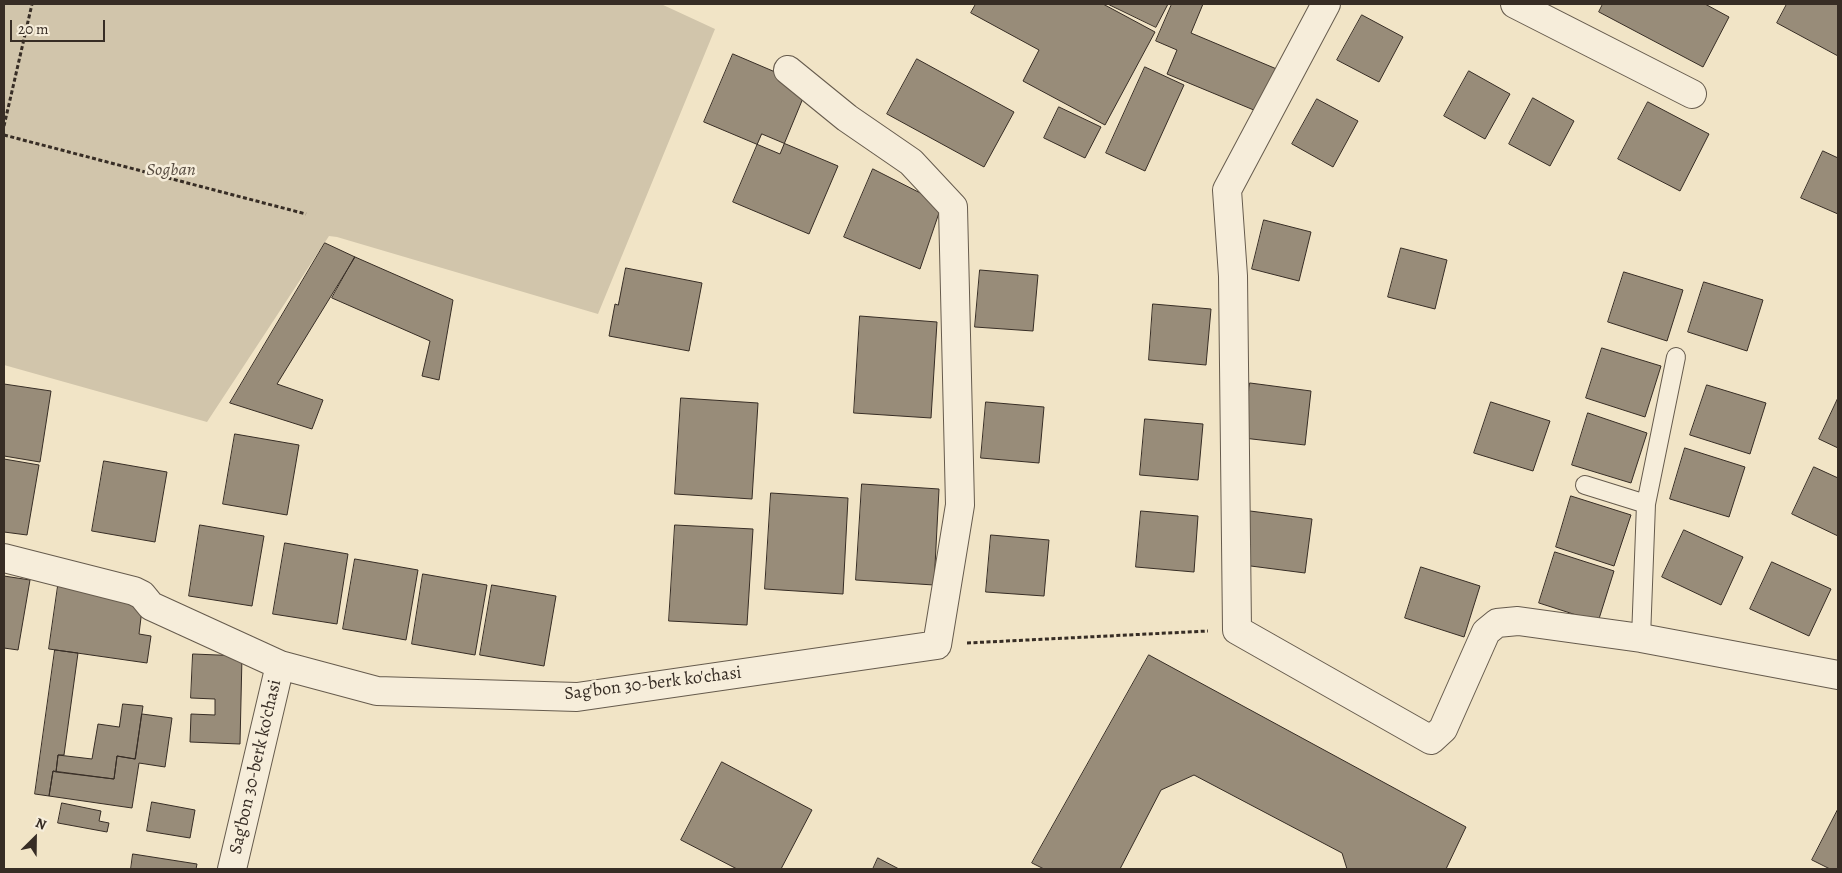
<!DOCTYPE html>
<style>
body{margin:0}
#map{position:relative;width:1842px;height:873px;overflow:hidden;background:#f1e4c6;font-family:Alegreya,serif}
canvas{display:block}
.frame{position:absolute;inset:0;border:5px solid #372d25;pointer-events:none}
.north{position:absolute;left:10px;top:813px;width:50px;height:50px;-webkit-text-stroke:4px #f6edda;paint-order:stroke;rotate:23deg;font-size:14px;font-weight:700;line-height:20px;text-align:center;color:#372d25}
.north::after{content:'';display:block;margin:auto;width:18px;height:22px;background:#372d25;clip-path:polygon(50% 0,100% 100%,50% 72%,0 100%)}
.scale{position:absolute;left:10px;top:20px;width:95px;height:22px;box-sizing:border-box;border:2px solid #372d25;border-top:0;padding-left:6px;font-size:15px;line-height:18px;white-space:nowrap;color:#372d25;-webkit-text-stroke:4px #f6edda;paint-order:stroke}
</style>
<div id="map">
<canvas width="1842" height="873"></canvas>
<div class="frame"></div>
<div class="north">N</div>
<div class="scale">20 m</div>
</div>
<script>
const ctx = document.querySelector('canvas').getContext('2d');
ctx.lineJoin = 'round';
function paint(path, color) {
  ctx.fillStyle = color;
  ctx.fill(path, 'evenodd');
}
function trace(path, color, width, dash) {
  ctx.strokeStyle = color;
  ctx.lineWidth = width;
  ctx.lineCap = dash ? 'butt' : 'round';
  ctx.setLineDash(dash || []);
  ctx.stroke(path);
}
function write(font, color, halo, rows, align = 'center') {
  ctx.font = font + ' Alegreya,serif';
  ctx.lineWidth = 5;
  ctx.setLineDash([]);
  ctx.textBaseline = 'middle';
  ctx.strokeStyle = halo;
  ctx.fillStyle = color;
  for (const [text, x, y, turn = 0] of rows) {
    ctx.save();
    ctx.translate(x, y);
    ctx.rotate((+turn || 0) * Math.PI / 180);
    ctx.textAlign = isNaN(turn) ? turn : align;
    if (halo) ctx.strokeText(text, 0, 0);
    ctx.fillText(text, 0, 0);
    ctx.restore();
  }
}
const green = new Path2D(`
 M4,4H661L715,29L598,314L337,237L329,236L207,422L4,365Z`);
const building = new Path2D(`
 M976,4H1103L1155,32L1105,125L1023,81L1039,50L971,13Z
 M1108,4H1168L1156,27Z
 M1172,4H1203L1191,33L1279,70L1261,113L1167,74L1177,50L1156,41Z
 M1603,4H1705L1729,17L1703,67L1599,12Z
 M1787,4H1838V56L1777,23Z
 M1362,15L1403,37L1379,82L1337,60Z
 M733,54L808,86L780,154L704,122Z
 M917,59L1014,112L984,167L887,114Z
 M1145,67L1184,85L1145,171L1106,153Z
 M1469,71L1510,94L1485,139L1444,116Z
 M1533,98L1574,121L1550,166L1509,144Z
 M1317,99L1358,121L1333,167L1292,144Z
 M1648,102L1709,134L1680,191L1618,159Z
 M1059,107L1101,127L1085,158L1044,138Z
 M762,134L838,166L809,234L733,202Z
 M1823,151L1838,158V214L1801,198Z
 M873,169L942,204L920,269L844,237Z
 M1264,220L1311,232L1299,281L1252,269Z
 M325,243L355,257L277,384L323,400L312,429L230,403Z
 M1401,248L1447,260L1435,309L1388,297Z
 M355,257L453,300L439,380L422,376L430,341L332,298Z
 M626,268L702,283L689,351L609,336L615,304L618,305Z
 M980,270L1038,275L1033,331L975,327Z
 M1624,272L1683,290L1667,341L1608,322Z
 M1704,282L1763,300L1747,351L1688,332Z
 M1153,304L1211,309L1206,365L1149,360Z
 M860,316L937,322L931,418L854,413Z
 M1602,348L1661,366L1645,417L1586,398Z
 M1250,383L1311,391L1305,445L1243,438Z
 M4,384L51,391L40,462L4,456Z
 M1707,385L1766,403L1750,454L1690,435Z
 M681,398L758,403L752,499L675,494Z
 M1838,398V448L1819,439Z
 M986,402L1044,407L1039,463L981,458Z
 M1491,402L1550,421L1533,471L1474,453Z
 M1588,413L1647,433L1631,483L1572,465Z
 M1145,419L1203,424L1198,480L1140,475Z
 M235,434L299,445L287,515L223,504Z
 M1685,448L1745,467L1729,517L1670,499Z
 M4,459L39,465L27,535L4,532Z
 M104,461L167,472L155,542L92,531Z
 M1814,467L1838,478V536L1792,514Z
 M862,484L939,489L934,585L856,580Z
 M771,493L848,498L843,594L765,589Z
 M1571,496L1631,515L1614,566L1556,547Z
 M1141,511L1198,516L1194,572L1136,567Z
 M1250,511L1312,519L1305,573L1243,565Z
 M200,525L264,536L252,606L189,596Z
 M675,525L753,529L747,625L669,621Z
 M1684,530L1743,557L1721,605L1662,577Z
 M991,535L1049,540L1044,596L986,592Z
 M285,543L348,554L337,624L273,614Z
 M1555,552L1614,571L1598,622L1539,603Z
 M355,559L418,570L406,640L343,629Z
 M1772,562L1831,589L1809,636L1750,609Z
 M1421,567L1480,586L1464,637L1405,618Z
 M423,574L487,585L475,655L412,644Z
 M4,576L30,580L18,650L4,648Z
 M59,579L143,601L139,634L151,636L147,663L49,649Z
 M492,585L556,596L544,666L480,655Z
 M55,650L78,653L64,755H58L56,772L53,771L49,796L35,794Z
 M193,654L242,656L240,744L190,742L191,714L215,715V699L191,698Z
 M1149,655L1466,827L1446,869H1347L1342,853L1194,775L1161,790L1120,869H1044L1032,863Z
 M123,704L143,706L135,759L117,756L114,779L56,772L58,755L92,759L98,724L119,727Z
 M142,714L172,718L165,767L139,763L132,808L49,796L53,771L114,779L117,756L135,759Z
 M722,762L812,810L781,869H737L681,840Z
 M152,802L195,810L190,838L147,831Z
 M62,803L101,811L99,821L109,823L107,832L58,823Z
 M1838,809V869H1830L1812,860Z
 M133,854L197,864L196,869H131Z
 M878,858L899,869H873Z`);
const path = new Path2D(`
 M4,126L32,4
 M4,135L306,214
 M967,643L1208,631`);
const lane = new Path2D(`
 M1585,485L1646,504
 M1641,638L1646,504L1676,357`);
const street = new Path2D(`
 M1326,4L1227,190L1233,276L1237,630L1431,740L1443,729L1486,632L1497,623L1518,621L1641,638L1838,675
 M1515,4L1692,94
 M4,558L134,591L142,595L151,606L280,665L377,691L577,697L937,645L960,505L953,207L911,162L847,118L788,70
 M232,869L280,665`);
const parkNames = [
 ["Sogban",171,171]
];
const streetNames = [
 ["Sag'bon 30-berk ko'chasi",653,684,-7],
 ["Sag'bon 30-berk ko'chasi",256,767,-77]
];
paint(green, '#d1c5ab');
paint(building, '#988c79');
trace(building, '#372d25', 1);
trace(lane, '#665b4d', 20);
trace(street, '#665b4d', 30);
trace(path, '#372d25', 3, [4, 2.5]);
trace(lane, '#f6edda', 18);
trace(street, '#f6edda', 28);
write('italic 18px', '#564b40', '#f6edda', parkNames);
write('18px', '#372d25', '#f6edda', streetNames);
</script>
